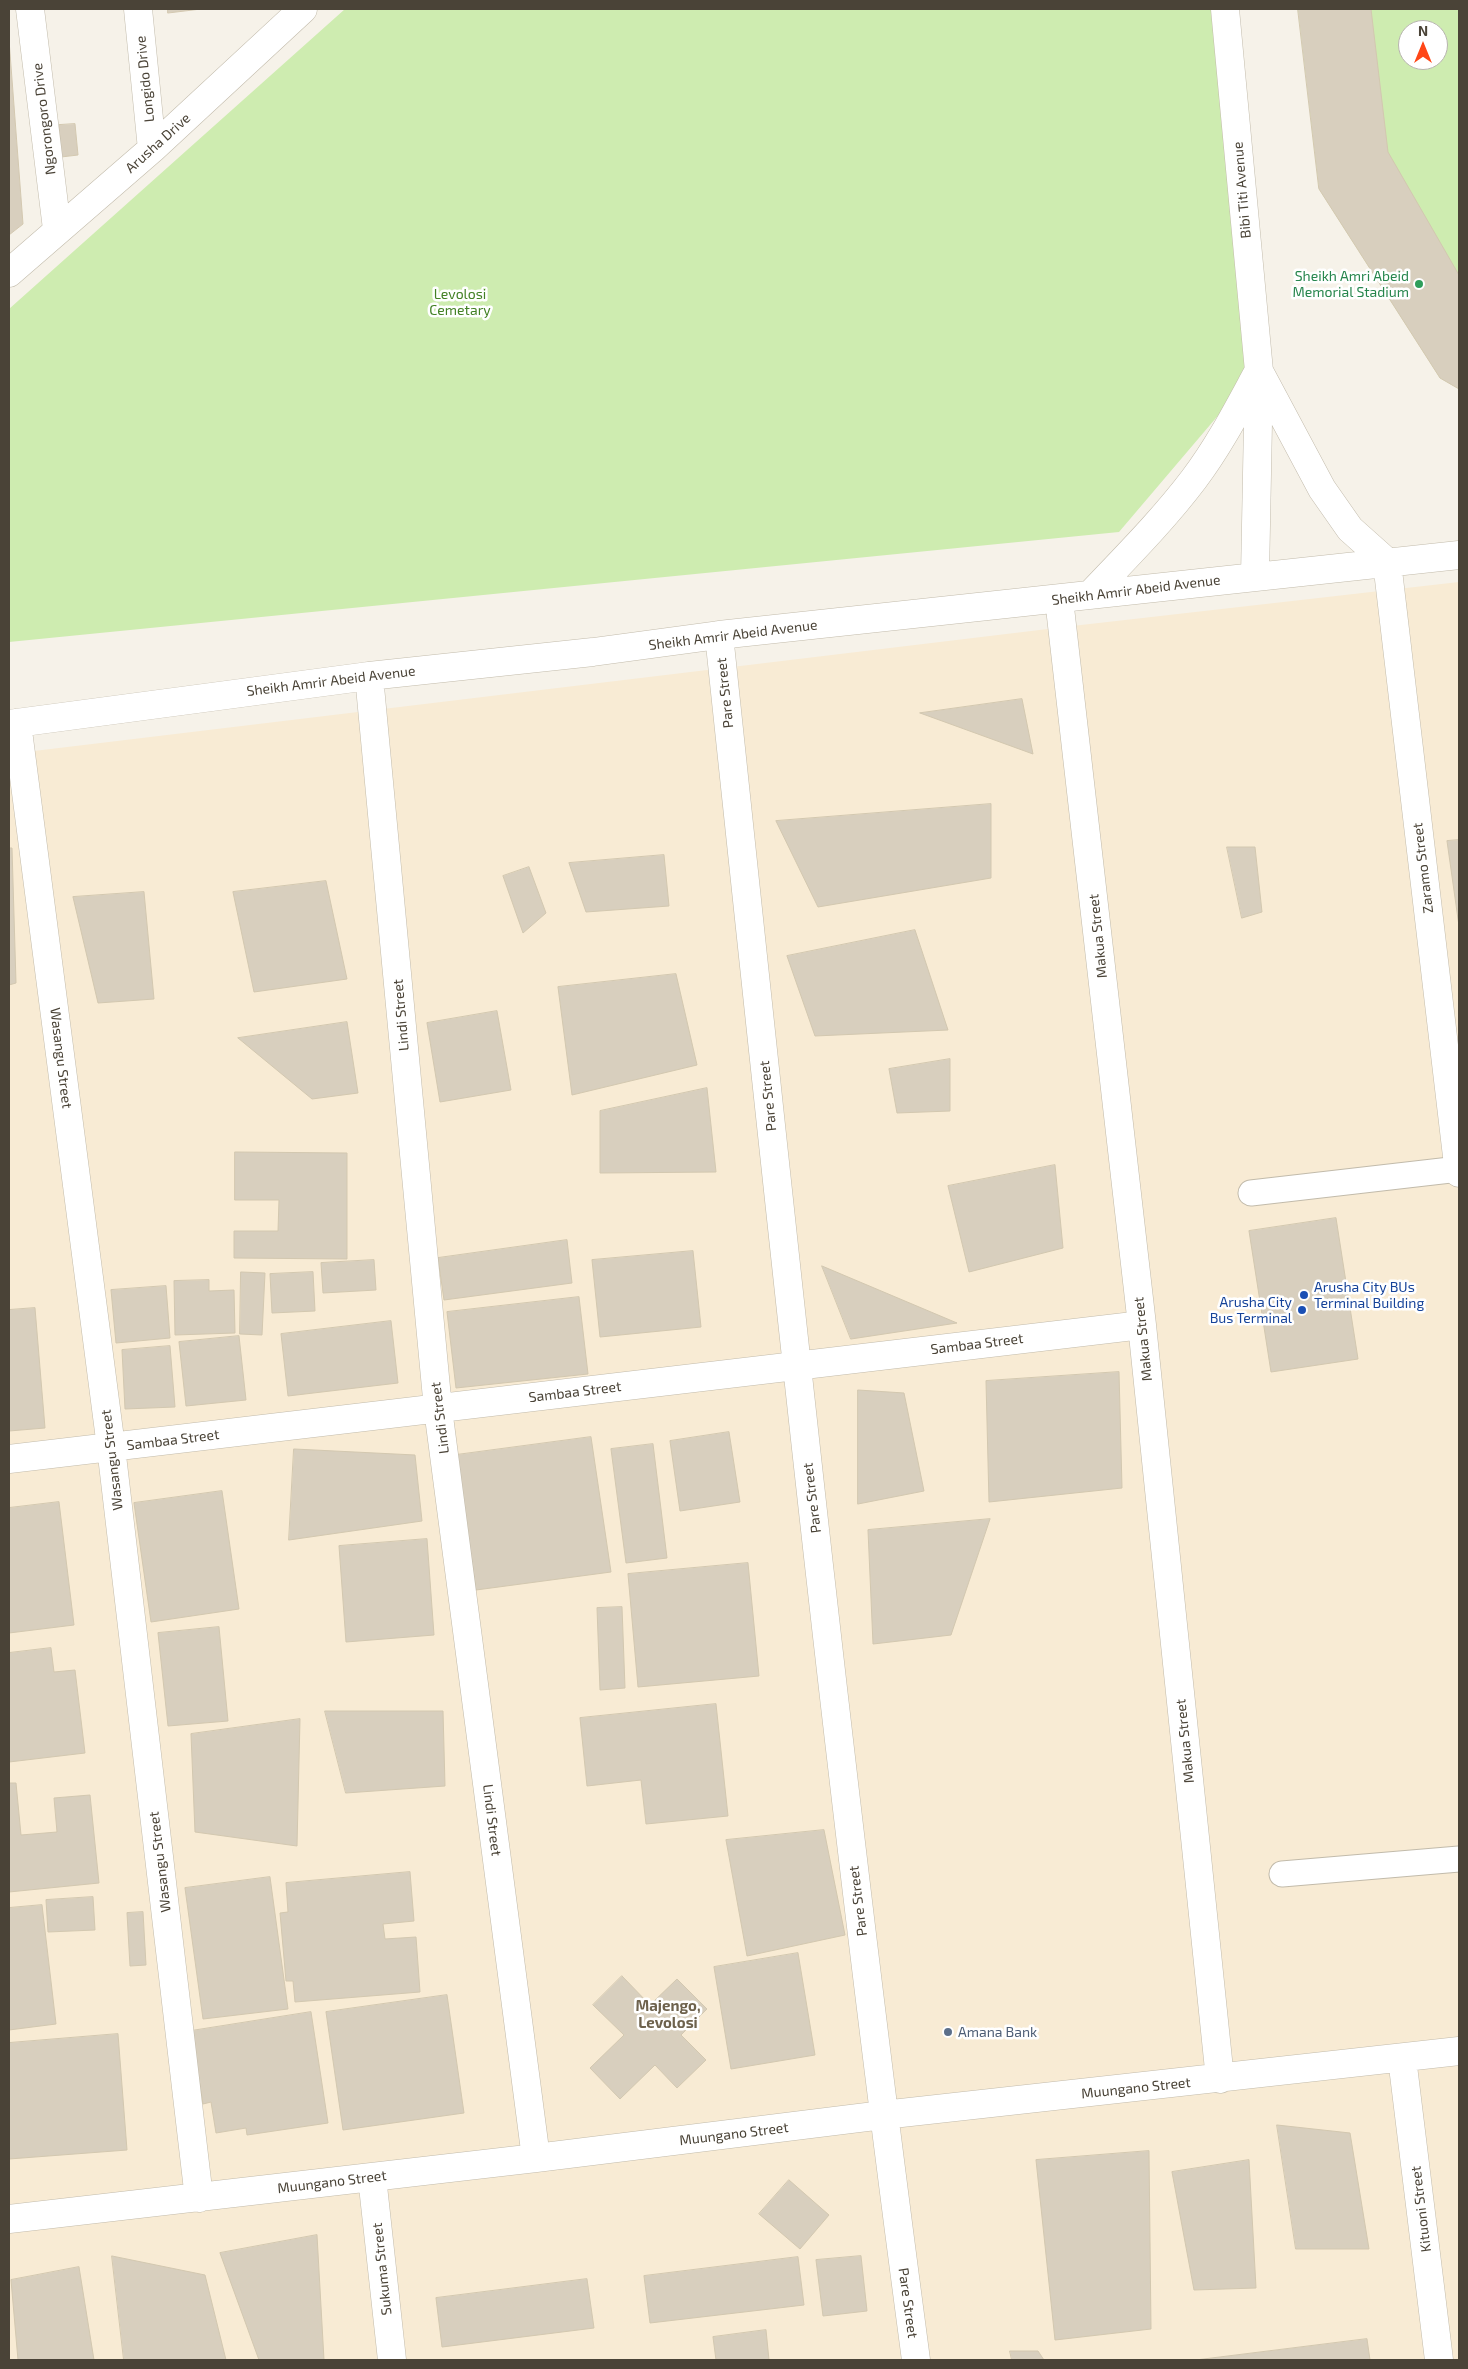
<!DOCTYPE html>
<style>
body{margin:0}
#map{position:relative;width:1468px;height:2369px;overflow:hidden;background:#f6f2e9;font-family:"Exo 2",sans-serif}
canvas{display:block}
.frame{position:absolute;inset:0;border:10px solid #4a4337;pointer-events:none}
.north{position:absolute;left:1398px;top:20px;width:50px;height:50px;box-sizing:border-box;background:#fff;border:1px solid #b7b4af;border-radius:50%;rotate:0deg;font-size:14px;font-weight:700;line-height:20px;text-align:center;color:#4a4337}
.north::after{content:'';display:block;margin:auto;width:18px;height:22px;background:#ff4617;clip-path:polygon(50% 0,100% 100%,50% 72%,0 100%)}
</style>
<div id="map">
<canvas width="1468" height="2369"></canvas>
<div class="frame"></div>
<div class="north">N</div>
</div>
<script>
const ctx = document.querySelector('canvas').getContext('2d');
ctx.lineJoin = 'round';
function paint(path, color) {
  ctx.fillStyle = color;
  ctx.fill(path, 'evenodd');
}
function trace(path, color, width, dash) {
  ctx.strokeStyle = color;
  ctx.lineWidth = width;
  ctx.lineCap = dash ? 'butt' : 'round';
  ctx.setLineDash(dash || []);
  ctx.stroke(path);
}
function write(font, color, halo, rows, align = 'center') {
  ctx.font = font + ' "Exo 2",sans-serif';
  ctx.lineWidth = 5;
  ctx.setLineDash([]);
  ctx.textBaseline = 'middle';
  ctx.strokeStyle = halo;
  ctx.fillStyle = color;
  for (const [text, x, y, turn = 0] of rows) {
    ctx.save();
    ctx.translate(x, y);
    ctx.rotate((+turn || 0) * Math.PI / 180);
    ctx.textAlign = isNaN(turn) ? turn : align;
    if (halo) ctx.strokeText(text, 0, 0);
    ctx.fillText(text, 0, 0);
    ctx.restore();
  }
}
const commercial = new Path2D(`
 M1459,582V2360H9V754L1081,625Z`);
const green = new Path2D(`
 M345,9H1216L1261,365L1119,532L9,642V309Z
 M1298,9H1459V389L1440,378L1319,189ZM1408,30H1438V60H1408Z`);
const building = new Path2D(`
 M168,9H201L168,13Z
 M1298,9H1371L1388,152L1459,275V389L1440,378L1319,189Z
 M9,40L23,224L9,235Z
 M75,124L78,155L61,157L59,125Z
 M1022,699L1033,754L920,713Z
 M991,804V878L818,907L776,821Z
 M1459,840V926L1447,841Z
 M1227,847H1255L1262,912L1242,918Z
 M9,848H12L16,983L9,985Z
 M664,855L669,906L586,912L569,863Z
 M529,867L546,913L523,933L503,876Z
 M326,881L347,979L254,992L233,892Z
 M144,892L154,999L98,1003L73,897Z
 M915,930L948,1030L815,1036L787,956Z
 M676,974L697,1065L572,1095L558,987Z
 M497,1011L511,1090L440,1102L427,1023Z
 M347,1022L358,1093L312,1099L238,1038Z
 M950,1059V1111L897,1113L889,1069Z
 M707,1088L716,1172L600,1173V1111Z
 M235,1152L347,1153V1259L234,1258V1231H278L279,1200H235Z
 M1055,1165L1063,1248L969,1272L948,1186Z
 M1336,1218L1358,1359L1271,1372L1249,1231Z
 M567,1240L572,1283L444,1300L438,1258Z
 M693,1251L701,1327L600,1337L592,1260Z
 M374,1260L376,1290L323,1293L321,1263Z
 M822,1266L957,1323L851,1339Z
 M241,1272L265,1273L262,1335L240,1334Z
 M313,1272L315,1311L272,1313L270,1274Z
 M209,1280V1291L234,1290L235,1333L175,1335L174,1281Z
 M166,1286L170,1338L116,1343L111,1290Z
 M579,1297L588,1374L456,1388L447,1312Z
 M35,1308L45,1428L9,1431V1310Z
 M391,1321L398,1383L288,1396L281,1334Z
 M239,1336L246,1400L186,1406L179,1342Z
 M170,1346L175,1407L125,1409L122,1350Z
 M1119,1372L1122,1488L989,1502L986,1381Z
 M858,1390L904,1393L924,1491L858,1504Z
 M729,1432L740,1502L680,1511L670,1441Z
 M591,1437L611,1572L476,1590L456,1455Z
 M653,1444L667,1558L626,1563L611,1449Z
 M294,1449L415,1455L422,1521L289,1540Z
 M222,1491L239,1609L151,1622L134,1503Z
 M59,1502L74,1625L9,1633V1508Z
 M990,1519L951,1635L873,1644L868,1530Z
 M427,1539L434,1635L346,1642L339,1546Z
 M748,1563L759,1676L638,1687L628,1574Z
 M622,1607L625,1688L600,1690L597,1608Z
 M219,1627L228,1721L168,1726L158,1633Z
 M51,1648L54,1672L75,1670L85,1753L9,1762V1653Z
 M716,1704L728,1816L646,1824L641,1780L587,1786L580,1718Z
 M325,1711H443L445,1786L346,1793Z
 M300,1719L297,1846L195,1832L191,1734Z
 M9,1783H16L21,1835L57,1832L54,1798L90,1795L99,1883L9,1892Z
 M824,1830L845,1935L747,1956L726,1840Z
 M410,1872L414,1921L383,1924L385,1939L416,1937L420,1992L295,2002L293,1981H286L280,1913L288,1912L286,1883Z
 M270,1877L288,2009L203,2019L185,1888Z
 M93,1897L95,1930L48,1932L46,1900Z
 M42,1905L56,2024L9,2030V1908Z
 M143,1912L146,1965L130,1966L127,1913Z
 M798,1953L815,2055L731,2069L714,1967Z
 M622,1976L650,2005L677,1979L707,2009L681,2035L706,2060L677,2088L655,2065L620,2099L590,2068L624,2035L593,2005Z
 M447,1995L464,2113L343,2130L326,2012Z
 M311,2012L328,2123L247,2135L246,2128L216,2133L211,2102L203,2104L191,2031Z
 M118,2034L127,2150L9,2159V2043Z
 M1277,2125L1350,2133L1369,2249H1296Z
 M1149,2151L1151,2329L1055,2340L1036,2160Z
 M1249,2160L1256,2288L1194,2290L1172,2172Z
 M789,2180L829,2215L800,2249L759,2214Z
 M317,2235L324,2360H259L220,2253Z
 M112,2256L205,2275L226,2360H124Z
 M861,2256L867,2311L823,2316L816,2260Z
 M798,2257L804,2305L650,2323L644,2276Z
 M79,2267L94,2360H18L11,2280Z
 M587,2279L594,2328L442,2347L436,2298Z
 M766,2330L769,2360H716L713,2337Z
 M1367,2339L1370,2360H1196Z
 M1010,2351H1038L1044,2360H1012Z`);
const service = new Path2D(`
 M1251,1193L1459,1169
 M1282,1874L1459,1859`);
const minor = new Path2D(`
 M30,9L57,229
 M138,9L152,149
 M1225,9L1259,371L1255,576
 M9,273L152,149L303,9
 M1259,371L1322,489L1350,529L1387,562L1459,1173
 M1090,595C1126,557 1163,520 1194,479C1219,446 1238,409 1257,374
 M1059,599L1142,1325L1220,2079
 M719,635C780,1211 839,1786 916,2360
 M369,676L438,1409L536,2158
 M17,723L111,1447L199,2198
 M9,724L369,676L593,652L719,635L1459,555
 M9,1459L1142,1325
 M1402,2058L1439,2360
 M372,2177L392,2360
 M9,2219L536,2158L883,2115L1459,2051`);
const markers = [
 [1419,284,5,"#2e9e5b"],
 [1304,1295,5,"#1a4fb4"],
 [1302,1310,5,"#1a4fb4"],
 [948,2032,5,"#5c6f8a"]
];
const streetNames = [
 ["Longido Drive",145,79,-96],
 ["Ngorongoro Drive",44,119,-97],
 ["Arusha Drive",158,143,-42],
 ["Bibi Titi Avenue",1242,190,-95],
 ["Sheikh Amrir Abeid Avenue",1136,590,-7],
 ["Sheikh Amrir Abeid Avenue",733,635,-7],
 ["Sheikh Amrir Abeid Avenue",331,681,-7],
 ["Pare Street",725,693,-96],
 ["Zaramo Street",1423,868,-97],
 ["Makua Street",1098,936,-96],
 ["Lindi Street",401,1015,-95],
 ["Wasangu Street",61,1058,83],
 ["Pare Street",768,1096,-96],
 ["Makua Street",1143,1339,-96],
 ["Sambaa Street",977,1344,-7],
 ["Sambaa Street",575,1392,-7],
 ["Lindi Street",440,1418,-97],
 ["Sambaa Street",173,1440,-7],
 ["Wasangu Street",112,1460,-97],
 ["Pare Street",812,1498,-97],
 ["Makua Street",1185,1741,-96],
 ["Lindi Street",492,1820,83],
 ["Wasangu Street",160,1862,-97],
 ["Pare Street",858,1901,-97],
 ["Muungano Street",1136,2088,-6],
 ["Muungano Street",734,2134,-7],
 ["Muungano Street",332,2182,-7],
 ["Kituoni Street",1421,2209,-97],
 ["Sukuma Street",382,2269,-96],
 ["Pare Street",908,2303,82]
];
const leisureNames = [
 ["Sheikh Amri Abeid",1409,276],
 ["Memorial Stadium",1409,292]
];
const parkNames = [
 ["Levolosi",460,294],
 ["Cemetary",460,310]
];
const transitNames = [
 ["Arusha City BUs",1314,1287],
 ["Terminal Building",1314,1303],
 ["Arusha City",1292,1302,"right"],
 ["Bus Terminal",1292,1318,"right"]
];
const serviceNames = [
 ["Amana Bank",958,2032]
];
const neighbourhoodNames = [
 ["Majengo,",668,2006],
 ["Levolosi",668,2023]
];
paint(commercial, '#f8ebd4');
paint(green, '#ceecb0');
paint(building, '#d8cfbe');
trace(building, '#d3c8b0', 1);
trace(service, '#c2bbab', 27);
trace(minor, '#c2bbab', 29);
trace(service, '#fff', 25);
trace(minor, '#fff', 28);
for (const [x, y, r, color] of markers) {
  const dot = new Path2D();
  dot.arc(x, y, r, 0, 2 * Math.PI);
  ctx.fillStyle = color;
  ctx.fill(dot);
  trace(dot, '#fff', 2);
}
write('14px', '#4a4337', '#fff', streetNames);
write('14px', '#27864d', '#fff', leisureNames, 'right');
write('14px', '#438125', '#fff', parkNames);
write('14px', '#164399', '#fff', transitNames, 'left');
write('14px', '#4e5e75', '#fff', serviceNames, 'left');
write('bold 15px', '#6e624d', '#fff', neighbourhoodNames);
</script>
